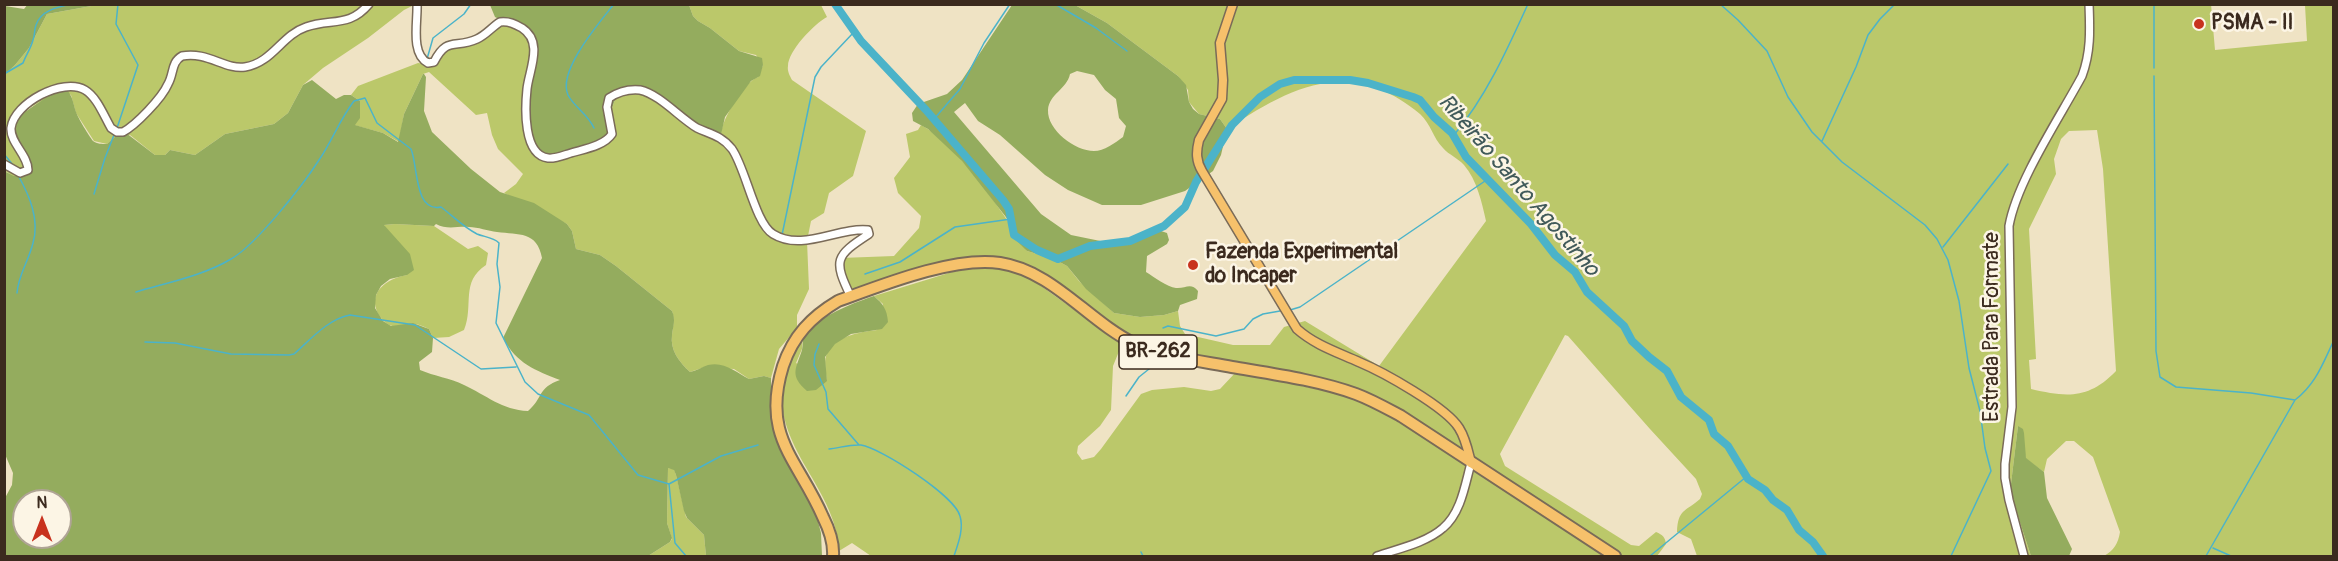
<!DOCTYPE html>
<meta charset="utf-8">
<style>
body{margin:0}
#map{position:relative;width:2338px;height:561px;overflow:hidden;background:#efe3c4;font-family:Pangolin,sans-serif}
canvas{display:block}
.frame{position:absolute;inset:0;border:6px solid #3b2a1e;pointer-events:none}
.north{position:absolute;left:12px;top:489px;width:60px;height:60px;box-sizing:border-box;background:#fcf5e5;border:2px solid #afa495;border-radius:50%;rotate:0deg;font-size:16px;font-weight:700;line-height:24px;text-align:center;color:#3b2a1e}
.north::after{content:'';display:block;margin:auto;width:21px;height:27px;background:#c8321e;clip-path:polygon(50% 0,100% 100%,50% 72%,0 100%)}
</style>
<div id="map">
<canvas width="2338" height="561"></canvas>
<div class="frame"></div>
<div class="north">N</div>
</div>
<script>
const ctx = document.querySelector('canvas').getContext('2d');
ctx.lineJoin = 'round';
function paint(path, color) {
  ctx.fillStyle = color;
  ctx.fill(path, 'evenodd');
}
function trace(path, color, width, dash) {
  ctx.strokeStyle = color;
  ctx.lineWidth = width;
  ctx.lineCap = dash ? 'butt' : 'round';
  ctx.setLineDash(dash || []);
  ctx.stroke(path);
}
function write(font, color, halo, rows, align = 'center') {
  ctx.font = font + ' Pangolin,sans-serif';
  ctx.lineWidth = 5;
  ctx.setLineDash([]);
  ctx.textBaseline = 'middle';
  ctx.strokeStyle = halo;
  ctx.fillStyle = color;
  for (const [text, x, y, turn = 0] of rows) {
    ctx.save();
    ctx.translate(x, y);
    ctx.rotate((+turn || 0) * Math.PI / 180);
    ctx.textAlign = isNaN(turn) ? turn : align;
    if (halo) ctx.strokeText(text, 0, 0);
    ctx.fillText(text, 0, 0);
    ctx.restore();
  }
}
const green = new Path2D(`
 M2211,4L2215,50L2307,41L2305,5H2333V556H2104C2114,550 2118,544 2120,532L2093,457L2074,441H2066L2047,459L2044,472L2026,459L2018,426L2010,492L2031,556H1697L1691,539L1677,532C1678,509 1685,512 1700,499L1702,494L1696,479L1650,429L1568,336L1565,335L1500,454L1505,466L1631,545L1639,546L1656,532C1663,535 1665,537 1666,544L1657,556H1623L1383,403L1138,342L998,259L861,291L849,287L842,280L841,258L894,256L919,228L921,216L898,193L894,178L910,157L906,134L918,130L921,125C958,144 1005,215 1027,251L1054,259L1067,266L1079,281L1114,313L1140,317L1164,315L1178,311L1180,326L1185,334L1233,345H1270L1284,327L1305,321L1379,366L1486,221C1482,203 1477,180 1464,165C1458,158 1449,155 1443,148C1433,138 1431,124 1420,114C1350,56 1293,86 1227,129L1220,119L1199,114L1189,102L1188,90L1178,76L1107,23L1075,5ZM2097,130L2103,169L2116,371C2088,400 2066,397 2031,389L2029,360L2036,359L2029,229L2056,174L2054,159L2061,139L2069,131Z
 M97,5H423L424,6H412L404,10L368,38L323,68L303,85L288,113L274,124L225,134L195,155L170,150L165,155H155L130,135L115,138L107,144L94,141L76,113L71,95L62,90L27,109L25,175L13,176L5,171L4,74L15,65L29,48L47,14Z
 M689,5H821L827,17C814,24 788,51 788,66C787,71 790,76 792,80L866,131L853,176L829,193L824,213L811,221L807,241L809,289L797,315V328L779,349L771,378L764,376L749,379L734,369L705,367L690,372C679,362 670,350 672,335C673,325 675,320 672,311L616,266L600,255L576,249L572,231L567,224L504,193L516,184L523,174L498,149L492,135L487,113L476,115L429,72L423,74L404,114L399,142L383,133L354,125L360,101L351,95L358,86L418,63L426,64L440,52L464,44L500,20L527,33L611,111L616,97L640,90L721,134C722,119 744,82 758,77L763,65L756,55L739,51L710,28L698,21L693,16Z
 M395,224L434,226L468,249L478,246L488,253L486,265C460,282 474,305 464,330L449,337L433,338L429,329C424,327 417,323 411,324C404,325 396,328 389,325C384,322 382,319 379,315C366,293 387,278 407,275L384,225Z
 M980,267L1012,271L1030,278L1122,344L1113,366L1111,410L1100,426L1078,446L1077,453L1082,460L1094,457L1101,449L1141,394L1152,390L1184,387L1211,391L1220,389L1236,372L1335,393L1381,409L1612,556H871L852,543L839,551C836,482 765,446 785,366C788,355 798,344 803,334L802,349L796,363L827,381C826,373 824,362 826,356C833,336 860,332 877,330L883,304L874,296L952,272Z
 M668,468L674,469L676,475L686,517L704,535L706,556H648L670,542L672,539L667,523Z`);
const forest = new Path2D(`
 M28,4L97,5L47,14L29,48L15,65L5,74V6L24,9Z
 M490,5H689L693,16L698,21L710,28L739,51L762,58L763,65L760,76L751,81L725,117L720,139L640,90L616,97L611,111L613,126L607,139L555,158L537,152L527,120L534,49L526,33L495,17Z
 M1012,5H1075L1107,23L1178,76L1186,85L1189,102L1193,109L1199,114L1220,119L1227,129L1221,155L1213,171L1185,191L1141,205H1102L1068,190L1045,175L1000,135L978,121L965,103L954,112L1041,214L1071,235L1115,244L1149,232L1158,230L1167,233L1169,240L1167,244L1147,256L1146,272C1154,277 1167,287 1176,288C1185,289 1191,282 1198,291L1197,299L1180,305L1178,311L1164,315L1140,317L1114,313L1086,289L1067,266L1054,259L1027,251L1016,240L1009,221L962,161L928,129L913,121L912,113L918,104L947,94L962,80ZM1077,71L1094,75L1105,90L1116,99L1119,118L1126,126L1123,137C1115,143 1104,151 1094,151C1075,151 1047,130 1048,110C1049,94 1067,89 1070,74Z
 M423,74H424L426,77L424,111L432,132L471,169L500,192L534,203L567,224L572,231L576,249L600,255L616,266L672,311C676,320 673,326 672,335C670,350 679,362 690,372C696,371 702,367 708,365C724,361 736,372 749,379L764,376L771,378V411L775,432L813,502L821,533L822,556H706L704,535L687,518L684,511L676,475L674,470L668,468L667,523L672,538L670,542L648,556H5V498L12,485L13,473L4,452V171L14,176L25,175C26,168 25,164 22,157C8,123 11,121 41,101C48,96 58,89 67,90C73,97 73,103 76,112C78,118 89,136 93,141C97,144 102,144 107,144L120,133H126L155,155H165L170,150L195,155L225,134L274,124L288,113L303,85L312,80L336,99L344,95H351L360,101V118L355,125L383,133L398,142L404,114ZM395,224L434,226L436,224C447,230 457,226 469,227C478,227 488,231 497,232C519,235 537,231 542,258L503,338C517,364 535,370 560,380C537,388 544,397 528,411C502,410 486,395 464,385C450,378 434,376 420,370L419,362L432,352L433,338L429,329L413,323L391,326L383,321L375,308L376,295L381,286L390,279L407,275L414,270L410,254L384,225ZM24,501H60V537H24Z
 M874,296C883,304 887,309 888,322L882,329L851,334L835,344L825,357L827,381L816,390L807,391C789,375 796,369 802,350C803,345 803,339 803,334C826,314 845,306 874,296Z
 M2018,426L2023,429L2024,433L2026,458L2044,472L2047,498L2072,549L2069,556H2031L2010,492Z`);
const stream = new Path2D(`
 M1055,4L1096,28L1127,51
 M1720,4L1738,20L1767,51L1788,97L1812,132L1842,162L1925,225L1937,239L1948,260L1959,301L1969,368L1980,411L1985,448L1991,471L1951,556
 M2154,4V68
 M2332,4L2334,8
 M427,59L433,38L464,14L471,4
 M4,74L23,63C26,55 31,48 33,40C35,36 34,30 36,25C41,10 58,7 72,4
 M2154,76L2156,351L2160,377L2176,387L2251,393L2295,400
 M934,119L960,89L984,43L1010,4
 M117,128L138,65L116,24L118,4
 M594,128C588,114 574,107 568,95C557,71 600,22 614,4
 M1454,135C1486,97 1507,50 1528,4
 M1822,141L1856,67L1868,35L1880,19L1895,4
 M4,154L13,165
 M94,194L105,158L114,135
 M782,235L815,77L821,67L854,32
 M1943,247L2008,164
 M865,274L900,262L955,227L1011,219
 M136,292C166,283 205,275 231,259C256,245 303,185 319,160C332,141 340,119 354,101L365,98L377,123L411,149C418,165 414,213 441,207C453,216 463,227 477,234C484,237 493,237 499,243L497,264L500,287L496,323L525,382L538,394L589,415L638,475L669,484L721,456L758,445
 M17,293C18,276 29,260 33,243C40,219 29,195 18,175
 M1290,310L1300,307L1488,179
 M1163,328L1168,326L1216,336L1244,329L1253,319L1263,314L1280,311
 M145,342L175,343L231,354L289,355L294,354C311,339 328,319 350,315L415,325L481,369L516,367
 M819,344L815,354L814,365L826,392L828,409L859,445
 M1126,396L1139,377L1154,365
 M829,449C839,448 851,444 861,445C881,448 955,496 960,516C964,529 958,544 954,556
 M669,484L675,543L686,556
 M2213,548L2231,556
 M1141,552L1143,556
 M1650,556L1746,477
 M2206,556L2295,400C2316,384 2323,363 2334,340`);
const river = new Path2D(`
 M835,4L861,41L926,110L1003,200L1009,209L1014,235L1037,250L1058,259L1090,246L1130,241L1164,226L1185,207L1196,182L1232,125L1260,97L1280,84L1294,80H1350L1368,83L1413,97L1420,100L1434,117L1452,133L1466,157L1531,224L1555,255L1575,272L1587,292L1624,326L1632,341L1649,357L1667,371L1681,397L1709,420L1714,434L1728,446L1748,479L1765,490L1773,500L1787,510L1799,530L1813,542L1823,556`);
const minor = new Path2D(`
 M417,4C418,21 410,54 428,63L434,62C447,36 455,49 477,39C486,35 492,27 500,22C509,21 515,24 522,28C544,42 529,70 527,89C525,108 523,155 548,158C555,159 564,155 571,153C584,149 604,146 612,134L607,107L609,98C618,92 630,89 640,90C659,94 680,118 697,128C710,134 722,136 732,149C746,169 755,223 773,234C802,252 838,227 868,230L869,234C835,256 833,260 851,297
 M4,164L20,173L28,170C28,155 10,143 11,128C14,103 63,77 85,90C97,97 104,116 111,128L117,132H123C136,125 162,98 168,84C174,74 171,62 182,56C207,51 225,70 245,67C272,63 282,35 306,27C331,18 349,28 369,4
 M1377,556C1397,549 1426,543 1443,528C1461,513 1465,485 1471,463
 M2024,556L2009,500L2005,478V464L2012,407L2009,226C2017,181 2060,117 2082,76C2091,52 2090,30 2089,4`);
const major = new Path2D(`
 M1233,4L1220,43L1223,80L1222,99L1199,140C1196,152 1196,161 1202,171L1297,329C1315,345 1337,352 1359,362C1383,372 1446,407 1459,428C1466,439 1468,451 1471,463`);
const highway = new Path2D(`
 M833,556C834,542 829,529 823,517C798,459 761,437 783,366C793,336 811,317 838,301C882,285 954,256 1000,263C1053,271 1088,321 1135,344C1165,357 1200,361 1232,367C1273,374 1317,380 1356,394C1372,400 1386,408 1401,416L1615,556`);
const markers = [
 [2199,24,6,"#c8321e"],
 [1193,265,6,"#c8321e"]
];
const shields = [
 [1158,352,78]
];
const shieldNames = [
 ["BR-262",1158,352]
];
const poiNames = [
 ["PSMA - II",2211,24],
 ["Fazenda Experimental",1205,253],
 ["do Incaper",1205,277]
];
const streetNames = [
 ["Estrada Para Formate",1993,327,-90]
];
const waterNames = [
 ["Ribeirão Santo Agostinho",1518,186,49]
];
paint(green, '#bbc86a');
paint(forest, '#94ac5e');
trace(stream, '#4bb3c9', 1.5);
trace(river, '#4bb3c9', 8);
trace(minor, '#7a6b58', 10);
trace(major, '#7a6b58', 11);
trace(highway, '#7a6b58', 14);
trace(minor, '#fff', 7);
trace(major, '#f6c16b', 8);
trace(highway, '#f6c16b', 10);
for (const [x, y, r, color] of markers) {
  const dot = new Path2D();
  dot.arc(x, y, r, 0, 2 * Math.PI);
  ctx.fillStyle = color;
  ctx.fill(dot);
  trace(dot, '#fcf5e5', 2);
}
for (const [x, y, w] of shields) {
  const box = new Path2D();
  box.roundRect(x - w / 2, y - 17, w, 34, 4.5);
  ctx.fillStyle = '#fcf5e5';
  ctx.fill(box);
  trace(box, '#3b2a1e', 1.5);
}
write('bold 20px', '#3b2a1e', null, shieldNames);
write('bold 21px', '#3b2a1e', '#fcf5e5', poiNames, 'left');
write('21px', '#3b2a1e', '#fcf5e5', streetNames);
write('italic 22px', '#415a5a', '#fcf5e5', waterNames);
</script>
